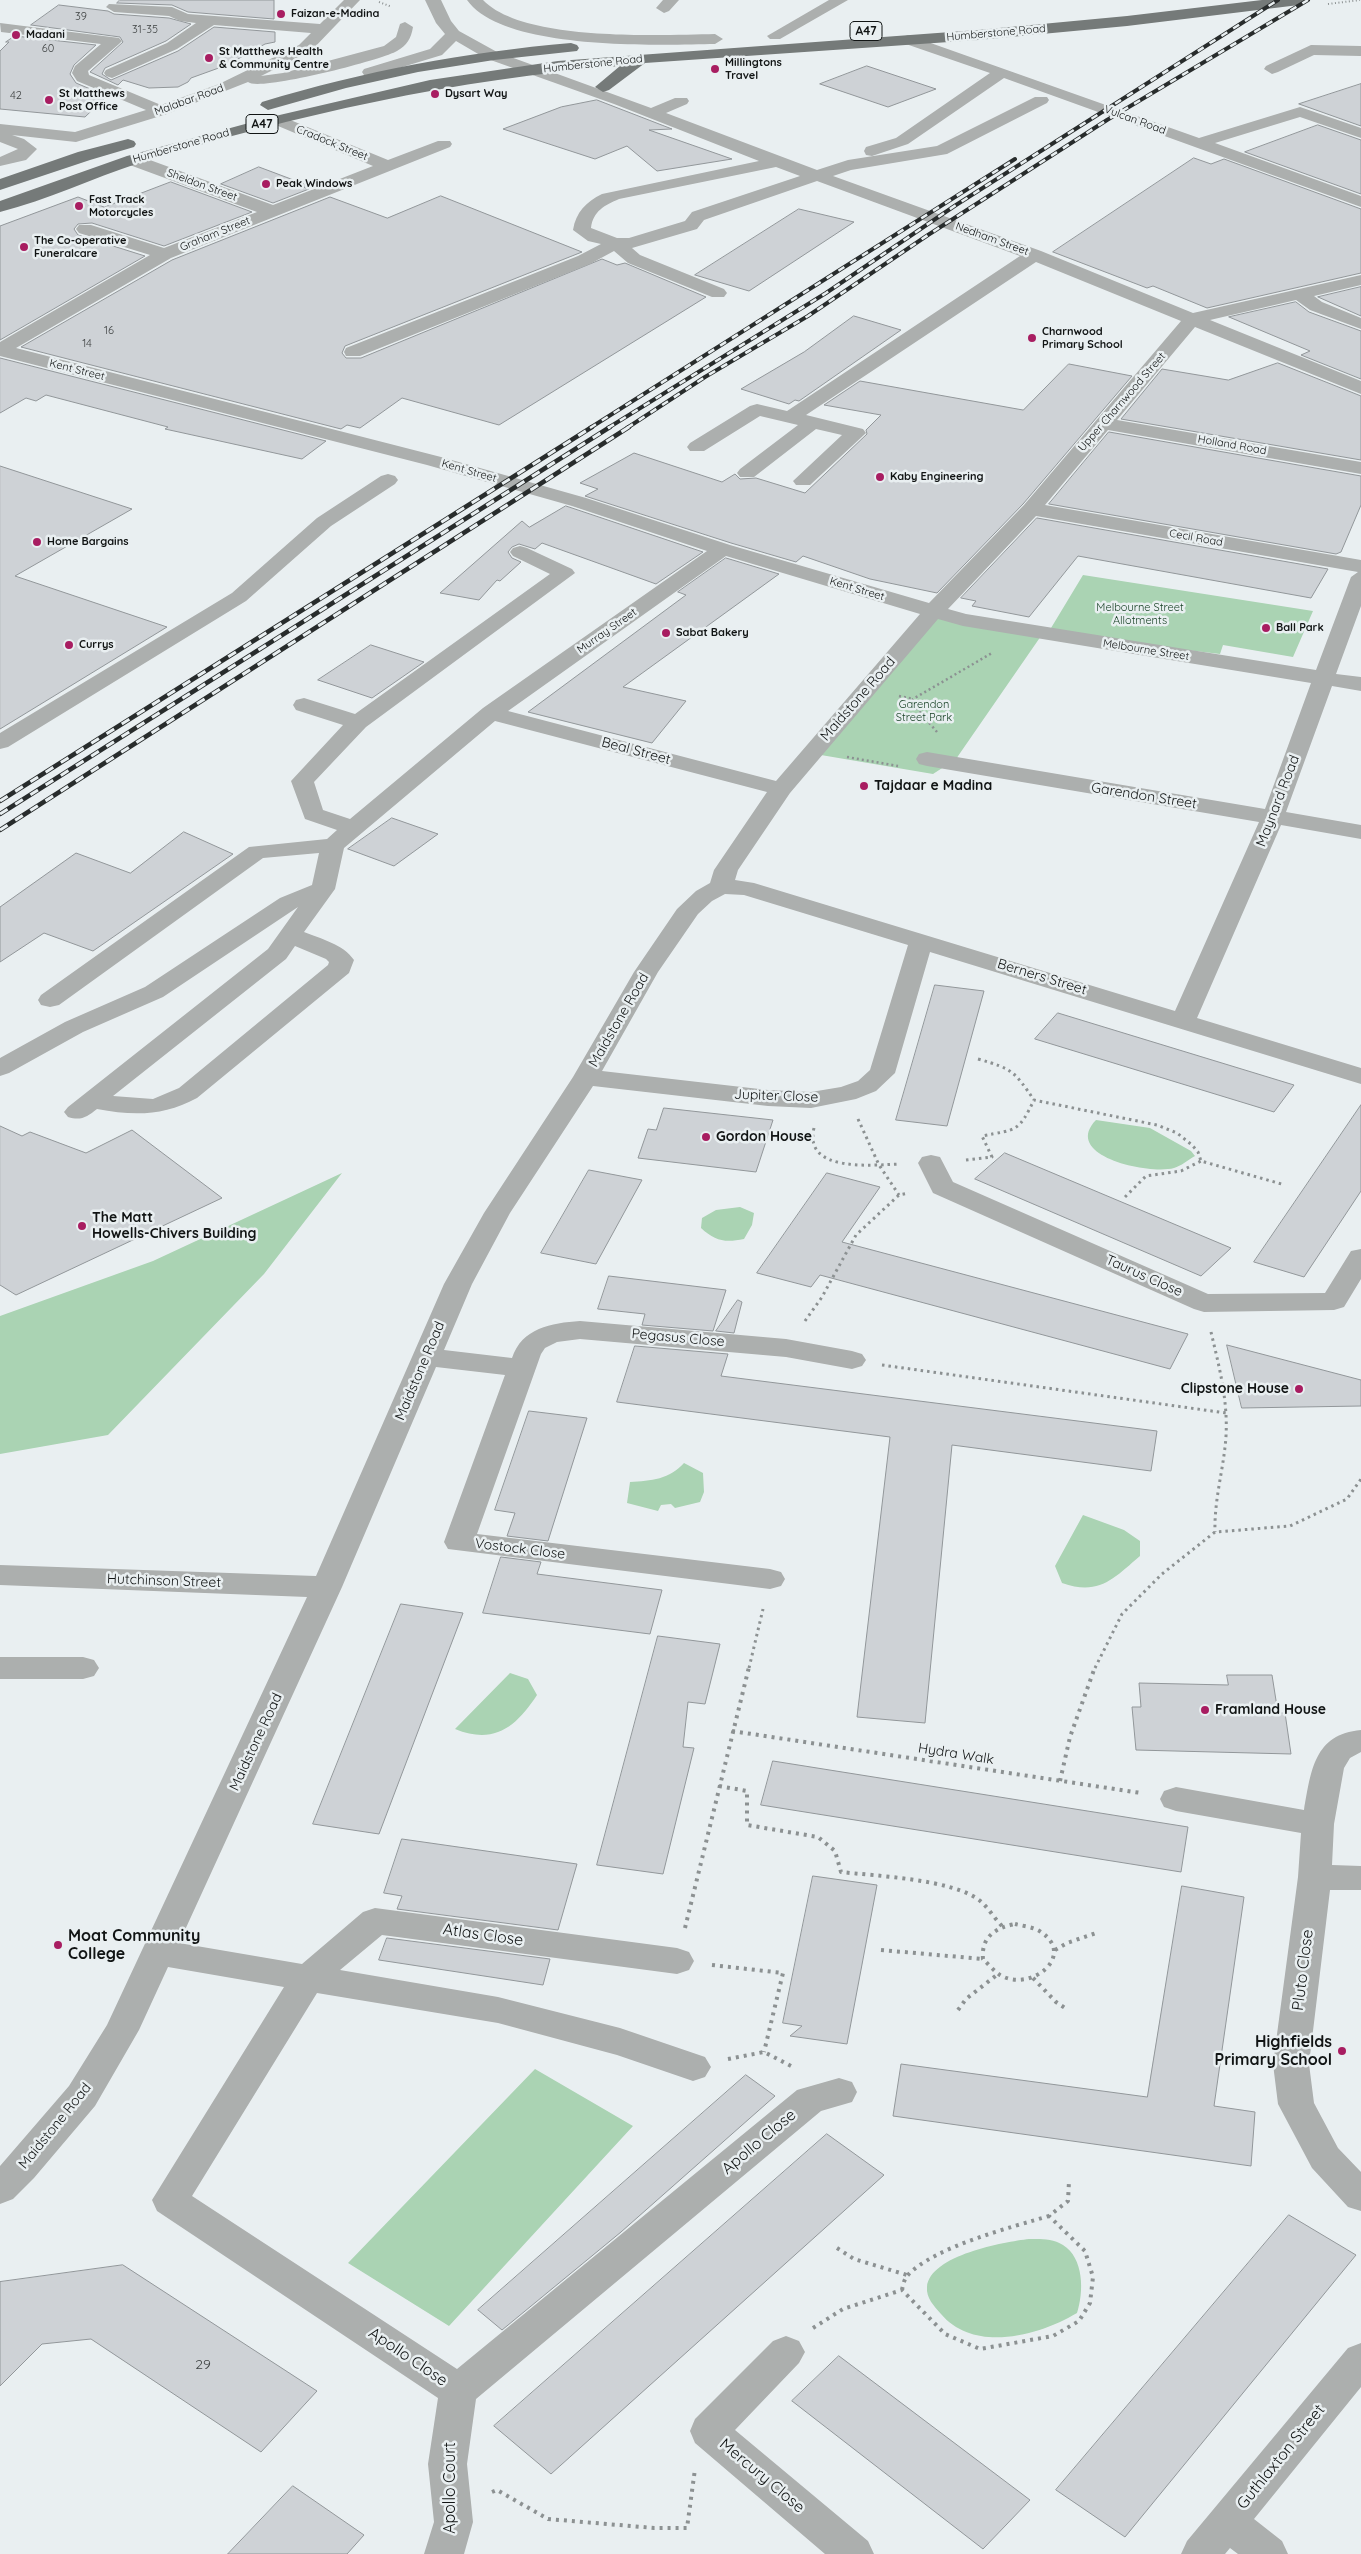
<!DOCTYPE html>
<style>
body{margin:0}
canvas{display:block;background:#e9eff1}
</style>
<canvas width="1361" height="2554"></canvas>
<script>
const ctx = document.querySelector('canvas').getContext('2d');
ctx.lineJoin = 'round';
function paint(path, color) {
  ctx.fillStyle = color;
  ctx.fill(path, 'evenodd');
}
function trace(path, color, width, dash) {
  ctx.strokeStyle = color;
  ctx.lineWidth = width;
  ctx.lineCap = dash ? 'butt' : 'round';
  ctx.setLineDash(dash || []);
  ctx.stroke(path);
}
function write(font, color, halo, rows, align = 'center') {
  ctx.font = font + ' Quicksand,sans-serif';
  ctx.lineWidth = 5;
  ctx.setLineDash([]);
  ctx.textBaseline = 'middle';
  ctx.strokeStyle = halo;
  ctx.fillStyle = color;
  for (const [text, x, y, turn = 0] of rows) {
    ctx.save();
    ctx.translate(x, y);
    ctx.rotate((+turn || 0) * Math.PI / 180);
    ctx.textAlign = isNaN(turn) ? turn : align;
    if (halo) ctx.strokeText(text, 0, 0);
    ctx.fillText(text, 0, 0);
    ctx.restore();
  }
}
const green = new Path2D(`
 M1083,575L1313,611L1293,657L1223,645L1220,654L1048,633Z
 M935,614L1041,636L956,759L933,774L815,754Z
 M1096,1120L1150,1128L1191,1151L1195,1156C1188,1160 1181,1166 1174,1168C1149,1175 1061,1156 1096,1120Z
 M342,1173L264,1274L108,1435L0,1454V1316L153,1261Z
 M740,1207L754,1213L752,1225L744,1239C725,1243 715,1241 701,1228L702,1218L716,1210Z
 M684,1463L703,1473L704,1492L700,1502L675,1508L671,1504L661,1505L658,1511L627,1503L630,1482C651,1481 670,1479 684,1463Z
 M1083,1515L1124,1530L1140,1541V1556C1113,1579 1099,1596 1062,1583L1055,1566Z
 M510,1673L528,1679L537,1695C516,1727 494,1745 455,1729Z
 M535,2069L633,2126L449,2326L348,2263Z
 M1029,2239C1040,2239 1052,2238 1063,2245C1084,2258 1084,2292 1077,2313C1040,2335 975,2354 941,2314C934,2306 926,2298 927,2287C930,2255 1004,2242 1029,2239Z`);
const building = new Path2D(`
 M120,0H274V19L188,12L172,5L117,3Z
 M59,5L108,11L114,14L169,18L191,24L166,41L105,68L102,74L111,80L178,51L214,27L275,32V42L265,44L227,65L191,78L188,82L178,87L149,88L123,80L118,85L90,72L123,42L120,37L31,25Z
 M15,36L96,45L74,65L70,74L76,83L107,96L85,117L0,109V51L9,42H6Z
 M867,66L936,89L888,107L820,84Z
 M1361,84V126L1299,104Z
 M597,100L672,129L649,130L732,159L657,171L627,146L595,159L503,129L561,107Z
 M1318,125L1361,140V194L1245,152Z
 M1194,158L1211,164L1224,159L1361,209V273L1207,308L1153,286L1147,288L1053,252Z
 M259,167L307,185L303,187L309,189L273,203L221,184Z
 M171,182L252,212L164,246L92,223L78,224L74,229L78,235L145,256L0,340V226L78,197L104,207Z
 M441,196L582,252L345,346L342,353L346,358H361L602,259L617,265L625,263L706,297L499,425L402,398L360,428L347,425L341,429L21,347L172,260L330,197L387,218Z
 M799,209L854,222L749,291L695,275Z
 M1361,287V316L1318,297Z
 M1296,302L1309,312L1361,331V379L1301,355L1310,351L1229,317Z
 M854,316L901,330L799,401L795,400L789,404L741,389L804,352Z
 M0,358L326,441L302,459L165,429L168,427L46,395L36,401L26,398L0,413Z
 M1278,363L1361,396V460L1121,419L1162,369L1228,380Z
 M1069,364L1132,376L1023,504L937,593L870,579L803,556L796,562L731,543L585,496L598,489L580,483L634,453L722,482L735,474L740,479L756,478L805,493L867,434L866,430L881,415L824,405L860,381L1023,410Z
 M1109,432L1361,476V505L1341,552L1336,554L1049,504Z
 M0,466L132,509L15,576L167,627L0,729Z
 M566,506L703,552L656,584L542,543L535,549L519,544L512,547L508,552L512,558L521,562L500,581L497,580L479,600L440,593L522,521L529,527Z
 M1037,518L1328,569L1311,598L1078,556L1029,617L972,606L976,601L961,598Z
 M726,558L779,574L623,687L686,701L652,743L528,712L686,595L678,592Z
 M371,645L424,662L372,698L318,680Z
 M392,818L438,834L394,866L348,849Z
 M184,832L233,854L93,951L44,933L0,962V907L76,853L130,873Z
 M935,985L984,991L947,1126L896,1120Z
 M1058,1013L1294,1085L1274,1112L1035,1039Z
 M1361,1105V1191L1304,1277L1254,1262Z
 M664,1108L773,1120L756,1172L638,1158L648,1129L656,1130Z
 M0,1126L22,1136L30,1132L86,1153L132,1130L222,1198L16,1295L0,1285Z
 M1005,1153L1231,1248L1201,1276L975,1179Z
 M589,1170L642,1180L596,1264L541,1253Z
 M827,1173L880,1187L842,1242L1188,1334L1170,1369L820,1275L811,1287L757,1273Z
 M609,1276L726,1290L713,1331L642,1325L645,1314L598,1309Z
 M738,1300L742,1302L734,1333L716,1331Z
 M1227,1345L1361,1380V1406L1242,1408Z
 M635,1346L728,1354L721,1376L1157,1431L1151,1471L952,1445L925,1723L857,1717L890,1437L617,1402Z
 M529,1411L587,1418L548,1541L507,1536L515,1513L495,1510Z
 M501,1557L541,1562L537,1574L662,1590L650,1634L483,1613Z
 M401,1604L463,1613L379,1834L313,1824Z
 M658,1636L720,1644L705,1704L688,1702L683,1747L694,1748L663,1874L597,1865Z
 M1227,1675H1272L1278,1713H1285L1291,1754L1136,1750L1132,1707H1141L1139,1683L1228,1685Z
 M773,1761L1188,1827L1181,1872L761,1805Z
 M402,1839L577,1864L558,1930L397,1909L402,1896L384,1893Z
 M813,1876L877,1885L847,2044L790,2036L802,2026L783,2023Z
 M1182,1886L1244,1897L1214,2106L1255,2112L1251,2166L893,2116L901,2064L1147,2097Z
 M387,1938L550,1959L543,1985L379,1960Z
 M746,2075L775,2096L621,2232L502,2330L478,2310Z
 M827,2134L884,2175L551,2474L494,2426Z
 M1289,2215L1356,2255L1125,2537L1056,2490Z
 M123,2265L317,2391L261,2452L91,2339L42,2344L0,2386V2282Z
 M839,2356L1030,2500L983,2549L792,2401Z
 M293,2486L364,2535L347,2554H228Z`);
const pathFar3 = new Path2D(`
 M379,2L392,7
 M1328,4L1360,0`);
const pathFar2 = new Path2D(`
 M899,696L913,699
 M937,732L913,704V699L992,653
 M847,757L898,766`);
const pathFar1 = new Path2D(`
 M978,1059C1013,1069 1014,1071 1034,1100
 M858,1119L879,1165L899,1195
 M814,1128C803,1173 873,1165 900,1164
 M966,1160L992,1157L982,1136C1017,1129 1018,1133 1034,1100L1157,1125L1177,1133L1192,1145L1198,1152L1201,1161L1285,1185
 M1125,1197L1146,1176L1181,1171L1201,1161
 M805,1321L822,1297L856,1235L899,1195L909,1193
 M1211,1332C1219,1366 1228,1400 1226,1436C1224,1468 1214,1499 1215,1532
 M882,1365L1226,1413
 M749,1668L763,1609
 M1095,1668L1122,1614L1162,1574L1215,1532L1290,1526L1347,1499L1361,1479`);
const path = new Path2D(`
 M732,1731L1141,1793
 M1060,1781L1070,1737L1095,1667
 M719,1786L747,1791V1825L818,1837L835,1851L841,1872C876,1876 951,1879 979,1900C988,1907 994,1918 1002,1926
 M1015,1924C1023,1926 1034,1927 1041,1932C1077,1956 1030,1993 1000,1975C994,1971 988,1964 983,1959C981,1937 995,1928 1015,1924Z
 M685,1928L749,1667
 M881,1950L983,1959
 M1055,1950L1067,1943L1099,1932
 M712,1965L783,1973L764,2052
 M1033,1978L1056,2002L1068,2010
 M958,2010L966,1999L998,1974
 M728,2059L764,2052L795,2068
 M837,2248L854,2259L907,2275
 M902,2290C903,2285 904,2280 907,2276C933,2247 1012,2227 1049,2216
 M813,2328L843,2309L902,2290L945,2334L980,2349L1053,2336L1079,2321L1090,2303L1093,2277L1085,2251L1049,2216L1068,2201L1069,2181
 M492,2492L497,2490L548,2519L654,2528H687L695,2469`);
const minor = new Path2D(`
 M344,0H360L311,51L261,76L283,73L384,46L396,37L400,24L405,22L413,27C411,39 407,45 397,51C382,60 258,92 248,82L167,114L76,142L12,135L24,139L37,149L26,160L0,166V157L18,149L0,142V124L75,132L146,110L77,81L72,73L75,66L101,44L1,32L0,23L119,38L122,41L119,44L88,71L89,75L161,105L219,84L299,45L311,33L214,25L177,49L112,78L106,76L104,73L106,70L167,43L196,23L180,21L169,16L114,12L106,7L109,4L172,7L188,14L320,24Z
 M425,0H441L451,21L459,31L497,52L651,108L675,98H687L689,101L687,104L666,113L817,170L848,160L937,146L1035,97H1047L1049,100L1047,103L947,154L851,170L833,176L1041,251L1193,313L1361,275V285L1314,296L1322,302L1361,318V329L1310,310L1296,300L1210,320L1361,381V394L1195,327L1117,420L1361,462V474L1108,430L1045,505L1361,560V606L1336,674L1361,677V691L1332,686L1286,812L1361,825V839L1281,825L1197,1018L1361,1068V1084L930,952L895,1073L876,1091L856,1099L811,1108L768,1106L593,1086L510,1213L472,1284L444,1350L512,1358C522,1328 551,1323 580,1321L786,1339L852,1351L862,1354L866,1360L862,1366L852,1369L786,1357L580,1339L557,1342L545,1348L541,1354L477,1534L770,1569L781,1572L785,1579L781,1586L770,1589L448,1549L444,1542L505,1375L436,1367L342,1587L179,1943L302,1964L363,1912L375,1908L677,1948L689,1952L694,1961L689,1970L677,1974L382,1935L340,1970L498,1997L620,2028L705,2057L711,2067L705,2077L693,2081L617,2055L498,2023L317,1993L192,2196L457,2369L797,2090L839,2078L852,2082L857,2092L852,2102L821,2111L476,2399L467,2464L473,2522L464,2554H424L434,2522L428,2464L438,2398L157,2211L152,2200L284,1987L168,1967L139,2030L95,2106L34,2178L13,2199L0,2204V2166L69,2086L107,2025L307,1597L0,1585V1565L316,1576L444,1284L484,1213L573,1077L634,972L677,909L696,891L710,883L714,870L767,792L495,721L344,848L335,889L304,932C321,939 343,944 354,960L349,973L197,1098C164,1116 134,1116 97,1109C87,1117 81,1121 68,1117L64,1112L68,1107L268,949L298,907L163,997L83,1032L9,1073L0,1076V1058L65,1022L145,987L280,898L312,885L319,853L263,858L59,1005L50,1007L41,1005L38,1000L41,995L249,847L327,839L337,830L305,819L291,781L343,725L296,710L293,705L296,700L304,698L355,714L550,574L513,556L510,552L513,548L520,546L527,548L572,569L575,573L366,727L314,782L323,810L350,819L483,708L707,551L572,506L427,465L0,356V342L150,255L79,233L76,229L79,225H91L164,248L257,212L127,164L125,160L127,156H139L273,205L373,166L271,123L269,120L271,117H283L388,160L438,141H450L452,144L450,147L171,258L16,348L441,457L586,498L730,545L929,603L1024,505L1181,321L1036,262L806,415L863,429L866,433L810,485H796L793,481L842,435L816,429L754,477H740L737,473L740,469L798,425L760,416L704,451H690L687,447L690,443L750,406L757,404L787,411L1020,256L817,181L704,220L697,229L632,248L640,255L724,289L727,293L724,297H712L628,263L614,251L590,264L360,356H346L344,352L346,348L578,256L601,244L588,241L573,230C576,212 586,202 602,194L759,161L614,104L485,58L456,41L442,55L376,75H364L362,72L364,69L430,49L445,34L436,23ZM776,167L800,176L692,212L685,221L629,238H617L591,228C593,211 605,205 619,199ZM1036,516L1358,572L1351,577L1316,670L966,614L948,609ZM726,556L920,614L776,781L508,711ZM938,619L963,626L1311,683L1265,809L927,752L919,754L916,759L919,764L927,766L1259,822L1175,1011L754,883L735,880L738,870L790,793ZM725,894L744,895L908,945L870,1070L858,1081L841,1087L811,1092L768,1090L602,1071L658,972L698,914L712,901ZM295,946L326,959L329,962L328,965L179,1088L153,1099L113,1096L286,959Z
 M467,0H483C523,42 659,35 715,34L723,39L715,44C658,45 503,51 467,0Z
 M663,0H679L669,11L664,13L656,8Z
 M829,0H848L780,39H770L767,36Z
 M908,35L1199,138L1300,107L1361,128V138L1300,117L1215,143L1361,196V207L1004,78L908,144L872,156L866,155L864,151L866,147L896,138L990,73L903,43L900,40L903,37Z
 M1311,45L1361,46V56L1314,55L1278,72L1272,74L1264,69L1266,66Z
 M388,474L395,476L398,480L395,484L331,526L246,601L8,747L0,749V733L232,593L317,518L381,476Z
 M931,1155L940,1157L953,1182L1208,1294L1325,1293L1351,1251L1361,1249V1279L1344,1307L1334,1310L1204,1312L1194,1309L933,1193L918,1163L922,1157Z
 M0,1657H83L94,1660L99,1668L94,1676L83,1679H0Z
 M1361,1730V1752L1350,1758L1344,1768L1334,1824L1332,1865L1361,1866V1890H1330L1309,2064L1314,2103L1338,2148L1361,2172V2211L1348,2207L1312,2168L1278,2104L1273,2064L1298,1877L1301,1833L1176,1811L1164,1807L1160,1799L1164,1791L1176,1787L1304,1810C1311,1771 1314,1734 1361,1730Z
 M786,2336L799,2341L805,2352L799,2363L735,2430L868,2541L874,2554H825L695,2443L690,2431L695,2419L773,2341Z
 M1361,2343V2387L1254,2519L1282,2541L1288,2554H1238L1230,2548L1225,2554H1181L1187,2541L1348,2348Z`);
const major = new Path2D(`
 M1262,0H1307L1299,5L1127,26L978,40L645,63L609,90L603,92L595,87L620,66C457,79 295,115 139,163C93,178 47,200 0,212V201L127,156L271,117L430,80L558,61L978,30L1127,16Z
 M571,43L577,45L579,48L577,51L494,60L418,72L346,88L268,110L260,105L262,102C364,71 466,52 571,43Z
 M128,139L134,141L136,144L134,147L90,160L0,190V179L78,152Z`);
const railFar1 = new Path2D(`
 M590,428L1015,159
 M608,428L826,293L956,205L1278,0
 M627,428L705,377L808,316L928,235L1107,120L1308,0`);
const rail = new Path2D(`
 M0,801L592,427
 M0,814L610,427
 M0,830L629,427`);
const markers = [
 [281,14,5,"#a81d61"],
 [16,35,5,"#a81d61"],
 [209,58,5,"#a81d61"],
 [715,69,5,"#a81d61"],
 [435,94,5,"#a81d61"],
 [49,100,5,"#a81d61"],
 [266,184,5,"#a81d61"],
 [79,206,5,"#a81d61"],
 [24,247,5,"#a81d61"],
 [1032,338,5,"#a81d61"],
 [880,477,5,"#a81d61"],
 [37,542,5,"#a81d61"],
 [1266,628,5,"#a81d61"],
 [666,633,5,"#a81d61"],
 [69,645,5,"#a81d61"],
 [864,786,5,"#a81d61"],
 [706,1137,5,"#a81d61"],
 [82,1226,5,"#a81d61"],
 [1299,1389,5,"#a81d61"],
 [1205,1710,5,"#a81d61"],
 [58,1945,5,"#a81d61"],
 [1342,2051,5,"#a81d61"]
];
const farPoinames = [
 ["Faizan-e-Madina",291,14],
 ["Madani",26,35],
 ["St Matthews Health",219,52],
 ["& Community Centre",219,65],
 ["Millingtons",725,63],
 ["Travel",725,76],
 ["St Matthews",59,94],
 ["Post Office",59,107],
 ["Dysart Way",445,94],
 ["Peak Windows",276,184],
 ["Fast Track",89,200],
 ["Motorcycles",89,213],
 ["The Co-operative",34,241],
 ["Funeralcare",34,254],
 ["Charnwood",1042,332],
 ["Primary School",1042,345],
 ["Kaby Engineering",890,477],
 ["Home Bargains",47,542],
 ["Ball Park",1276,628],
 ["Sabat Bakery",676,633],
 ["Currys",79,645]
];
const numberNames = [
 ["39",81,17],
 ["31-35",145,30],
 ["60",48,49],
 ["42",16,96],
 ["16",109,331],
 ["14",87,344]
];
const farStreetnames = [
 ["Humberstone Road",996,33,-5],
 ["Humberstone Road",593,64,-6],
 ["Malabar Road",189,100,-20],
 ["Vulcan Road",1135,120,20],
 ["Cradock Street",332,143,22],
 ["Humberstone Road",181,146,-16],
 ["Sheldon Street",202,185,20],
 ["Graham Street",215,234,-22],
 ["Nedham Street",992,239,20],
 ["Kent Street",77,370,14],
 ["Upper Charnwood Street",1122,402,-49],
 ["Holland Road",1232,445,10],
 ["Kent Street",469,471,16],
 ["Cecil Road",1196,538,10],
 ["Kent Street",857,589,17],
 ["Murray Street",607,631,-35],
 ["Melbourne Street",1146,650,9]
];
const farParknames = [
 ["Melbourne Street",1140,608],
 ["Allotments",1140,621],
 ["Garendon",924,705],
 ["Street Park",924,718]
];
const shields = [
 [866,31,32],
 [262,124,32]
];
const shieldNames = [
 ["A47",866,31],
 ["A47",262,124]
];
const streetNames = [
 ["Maidstone Road",858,699,-49],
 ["Beal Street",636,751,15],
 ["Garendon Street",1144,796,9],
 ["Maynard Road",1278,801,-69],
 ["Berners Street",1042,977,17],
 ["Maidstone Road",619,1020,-60],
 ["Jupiter Close",776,1096,2],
 ["Taurus Close",1144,1276,24],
 ["Pegasus Close",678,1338,5],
 ["Maidstone Road",420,1371,-67],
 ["Vostock Close",520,1549,7],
 ["Hutchinson Street",164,1581,2],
 ["Maidstone Road",256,1742,-65],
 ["Hydra Walk",956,1754,9],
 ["Maidstone Road",55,2126,-51]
];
const poiNames = [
 ["Tajdaar e Madina",874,786],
 ["Gordon House",716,1137],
 ["The Matt",92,1218],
 ["Howells-Chivers Building",92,1234],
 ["Clipstone House",1289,1389,"right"],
 ["Framland House",1215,1710]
];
const nearNumbernames = [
 ["29",203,2365]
];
const nearStreetnames = [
 ["Atlas Close",483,1935,8],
 ["Pluto Close",1303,1970,-83],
 ["Apollo Close",759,2142,-40],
 ["Apollo Close",408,2357,34],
 ["Guthlaxton Street",1281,2457,-51],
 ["Mercury Close",762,2476,40],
 ["Apollo Court",450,2488,-90]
];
const nearPoinames = [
 ["Moat Community",68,1936],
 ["College",68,1954],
 ["Highfields",1332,2042,"right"],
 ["Primary School",1332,2060,"right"]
];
paint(green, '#aad3b3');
paint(building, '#ced2d6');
trace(building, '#92979a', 1);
trace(pathFar3, '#8c9192', 2, [1, 2.5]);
trace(pathFar2, '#8c9192', 2.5, [2, 3]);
trace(pathFar1, '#8c9192', 3, [2.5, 4]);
trace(path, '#8c9192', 4, [3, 5]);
paint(minor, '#acafae');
paint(major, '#757a79');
trace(railFar1, '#282c2c', 4);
trace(rail, '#282c2c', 4.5);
trace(railFar1, '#e9eff1', 2.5, [7]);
trace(rail, '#e9eff1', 3, [9]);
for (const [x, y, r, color] of markers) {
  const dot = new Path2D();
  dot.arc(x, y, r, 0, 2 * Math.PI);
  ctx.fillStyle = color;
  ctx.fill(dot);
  trace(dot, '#e9eff1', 2);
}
write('bold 11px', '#111414', '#e9eff1', farPoinames, 'left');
write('11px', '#404444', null, numberNames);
write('11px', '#111414', '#e9eff1', farStreetnames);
write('11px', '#164024', '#e9eff1', farParknames);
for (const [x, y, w] of shields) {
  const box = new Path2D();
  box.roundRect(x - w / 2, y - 9.5, w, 19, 4);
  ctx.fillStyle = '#e9eff1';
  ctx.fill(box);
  trace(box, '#111414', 1);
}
write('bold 12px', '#111414', null, shieldNames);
write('14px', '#111414', '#e9eff1', streetNames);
write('bold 14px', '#111414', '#e9eff1', poiNames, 'left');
write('14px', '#404444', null, nearNumbernames);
write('16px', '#111414', '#e9eff1', nearStreetnames);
write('bold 16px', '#111414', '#e9eff1', nearPoinames, 'left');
</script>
